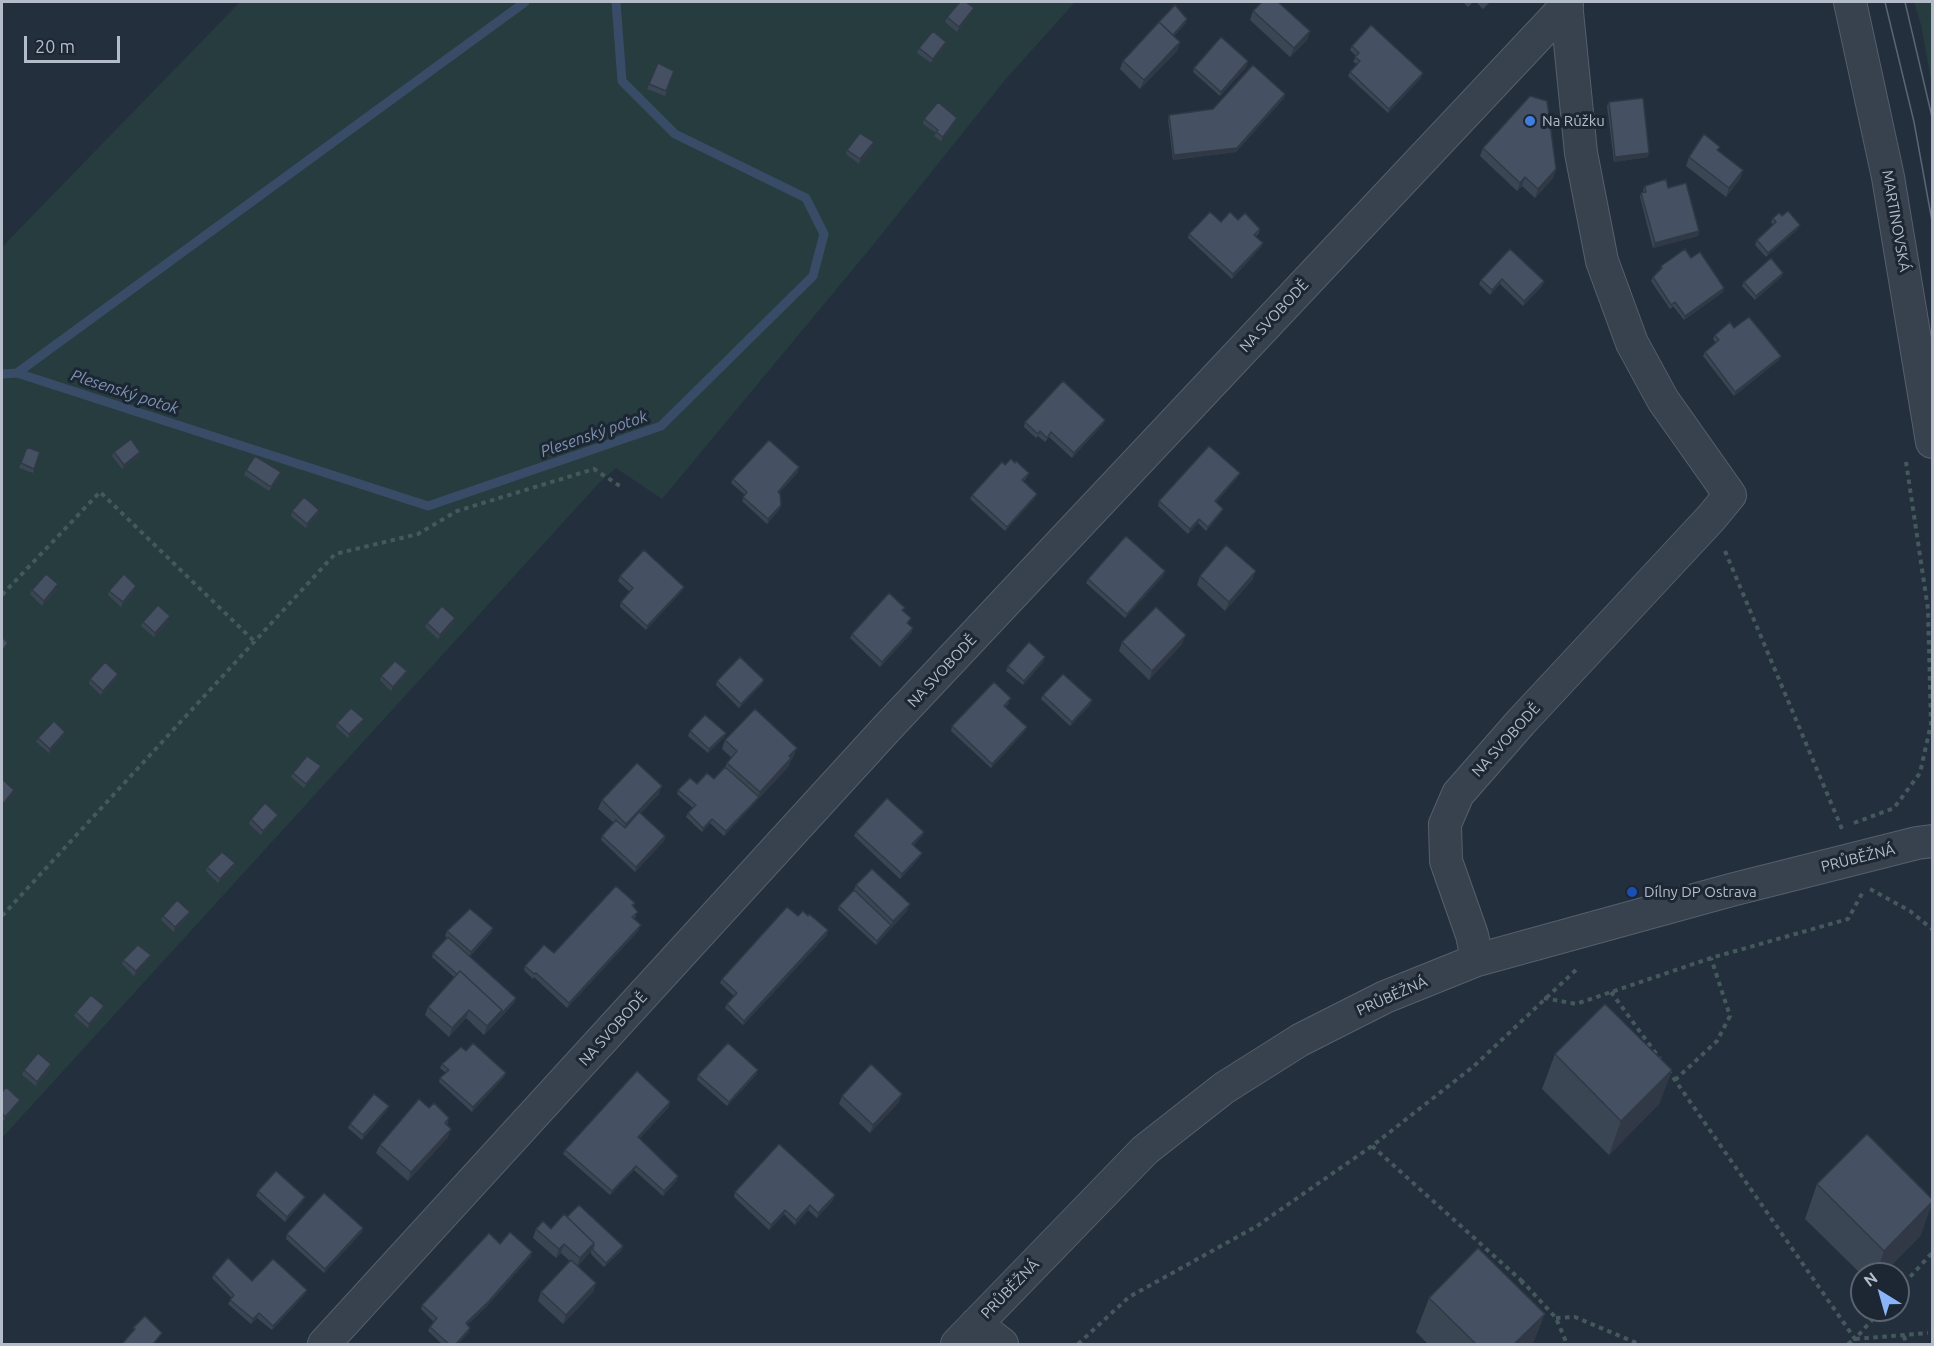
<!DOCTYPE html>
<meta charset="utf-8">
<style>
body{margin:0}
#map{position:relative;width:1934px;height:1346px;overflow:hidden;background:#242f3e;font-family:Ubuntu,sans-serif}
canvas{display:block}
.frame{position:absolute;inset:0;border:3px solid #b4bcc9;pointer-events:none}
.north{position:absolute;left:1850px;top:1262px;width:60px;height:60px;box-sizing:border-box;background:#1d2633;border:2px solid #59626f;border-radius:50%;rotate:323deg;font-size:16px;font-weight:700;line-height:24px;text-align:center;color:#b4bcc9}
.north::after{content:'';display:block;margin:auto;width:21px;height:27px;background:#8ab4f8;clip-path:polygon(50% 0,100% 100%,50% 72%,0 100%)}
.scale{position:absolute;left:24px;top:36px;width:96px;height:27px;box-sizing:border-box;border:3px solid #b4bcc9;border-top:0;padding-left:8px;font-size:18px;line-height:21px;white-space:nowrap;color:#b4bcc9;-webkit-text-stroke:4px #1d2633;paint-order:stroke}
</style>
<div id="map">
<canvas width="1934" height="1346"></canvas>
<div class="frame"></div>
<div class="north">N</div>
<div class="scale">20 m</div>
</div>
<script>
const ctx = document.querySelector('canvas').getContext('2d');
ctx.lineJoin = 'round';
function paint(path, color) {
  ctx.fillStyle = color;
  ctx.fill(path, 'evenodd');
}
function trace(path, color, width, dash) {
  ctx.strokeStyle = color;
  ctx.lineWidth = width;
  ctx.lineCap = dash ? 'butt' : 'round';
  ctx.setLineDash(dash || []);
  ctx.stroke(path);
}
function write(font, color, halo, rows, align = 'center') {
  ctx.font = font + ' Ubuntu,sans-serif';
  ctx.lineWidth = 6;
  ctx.setLineDash([]);
  ctx.textBaseline = 'middle';
  ctx.strokeStyle = halo;
  ctx.fillStyle = color;
  for (const [text, x, y, turn = 0] of rows) {
    ctx.save();
    ctx.translate(x, y);
    ctx.rotate((+turn || 0) * Math.PI / 180);
    ctx.textAlign = isNaN(turn) ? turn : align;
    if (halo) ctx.strokeText(text, 0, 0);
    ctx.fillText(text, 0, 0);
    ctx.restore();
  }
}
const green = new Path2D(`
 M240,2H1075L1005,80L869,250L662,499L616,468L599,483L2,1138V247Z
 M1914,2H1932V85L1921,25Z`);
const stream = new Path2D(`
 M17,373L525,2
 M2,374L17,373L428,506L661,426L813,276L824,234L806,198L675,134L622,81L616,2`);
const path = new Path2D(`
 M1725,551L1842,829
 M2,595L100,492L254,641
 M1854,823L1894,808L1920,773L1931,724L1928,609L1906,462
 M1870,889L1910,911L1932,929
 M2,916L335,554L418,534L457,511L594,469L623,488
 M1611,992L1660,1059
 M1544,998L1576,1004L1711,958L1848,919L1864,890
 M1668,1070L1855,1339L1881,1310
 M1675,1080L1717,1041L1730,1016L1711,958
 M1372,1146L1523,1282
 M1514,1290L1523,1282L1556,1318L1567,1344
 M1898,1290L1932,1253
 M1556,1318L1575,1317L1639,1344
 M1904,1336L1906,1344
 M1078,1344L1129,1297L1257,1226L1372,1146L1474,1066L1579,967
 M1848,1344L1855,1339L1928,1333`);
const minor = new Path2D(`
 M1850,2L1888,177L1932,442
 M1477,960L1472,935L1446,861L1445,824L1458,794L1521,722L1711,518L1730,495L1663,400L1632,343L1602,261L1581,153L1566,2
 M976,1324L1002,1344
 M324,1344L888,727L1567,5
 M957,1344L1145,1150L1224,1088L1300,1040L1385,997L1477,960L1731,890L1917,843L1932,841`);
const tram = new Path2D(`
 M1885,2L1914,122L1932,221
 M1905,2L1932,117`);
const wall = new Path2D(`
 M1463,2H1473L1468,7Z
 M1476,2H1490L1483,9Z
 M1253,11L1310,31L1307,40L1290,57L1250,20Z
 M972,12L957,32L945,22L947,17Z
 M1186,23L1174,36L1180,42L1177,51L1140,89L1120,69L1123,61Z
 M946,42L945,46L931,63L917,53L919,48Z
 M1352,46L1421,78L1388,113L1348,76L1350,72L1357,64L1353,62L1356,56L1350,50Z
 M658,63L674,71L665,96L647,89Z
 M1247,66L1220,96L1193,72L1194,68Z
 M1285,94L1284,98L1236,152L1173,160L1168,119L1169,115L1213,109Z
 M1609,102L1648,157L1614,162L1607,106Z
 M957,118L956,122L941,141L934,136L936,133L923,124L924,119Z
 M873,147L859,164L846,154L847,150Z
 M1483,148L1556,169L1553,178L1535,198L1522,186L1517,191L1480,156Z
 M1719,152L1743,170L1740,179L1726,197L1686,166L1689,157Z
 M1645,186L1668,188L1699,231L1698,236L1653,248L1640,197L1641,193H1644L1643,190Z
 M1782,216L1798,229L1766,257L1755,245L1757,240L1773,225L1771,222L1773,218Z
 M1238,220L1260,229L1259,233L1256,236L1261,247L1232,279L1188,238L1189,234L1221,222Z
 M1510,249L1544,281L1542,286L1523,306L1500,284L1490,295L1479,284L1481,280Z
 M1691,258L1724,288L1723,292L1684,320L1673,306L1670,309L1651,281L1653,277L1660,270L1661,266Z
 M1783,273L1781,277L1755,300L1742,286L1744,282Z
 M1734,328L1781,356L1779,360L1734,396L1703,356L1705,352L1716,343L1713,339L1715,335Z
 M1105,420L1103,424L1072,458L1049,437L1045,442L1038,436L1036,438L1024,427L1025,422Z
 M27,447L40,452L33,473L19,468Z
 M114,452H140L139,457L122,469L112,456Z
 M1015,463L1029,473L1027,477L1023,482L1037,494L1035,498L1005,531L970,499L972,495L1005,465Z
 M246,470L279,477L269,491L244,475Z
 M798,472L779,493L781,505L779,510L767,524L742,501L745,495L731,483L733,479Z
 M1238,477L1216,502L1223,509L1221,513L1206,531L1198,523L1188,534L1158,506L1159,501Z
 M319,510L318,515L306,528L291,516L292,511Z
 M1165,571L1163,576L1125,618L1086,583L1088,579Z
 M620,576L684,587L682,591L646,630L620,607L621,602L630,592L618,581Z
 M1200,576L1253,579L1225,611L1197,585Z
 M57,589L42,606L30,594L32,590Z
 M135,590L121,607L108,595L109,591Z
 M903,611L911,618L908,624L912,632L880,667L850,638L852,634Z
 M169,621L154,637L141,626L143,622Z
 M427,623H454L438,639L425,627Z
 M1122,642L1182,644L1149,680L1119,651Z
 M1044,661L1023,685L1006,671L1008,666Z
 M118,674L116,679L101,695L89,684L90,679Z
 M381,676H405L391,691L380,680Z
 M717,681L762,684L739,708L716,685Z
 M1043,695L1092,700L1090,705L1070,726L1041,699Z
 M1010,702L1005,707L1025,731L991,768L951,731L952,726Z
 M364,719L362,723L348,738L336,727L337,723Z
 M690,731L726,733L724,737L708,753L688,736Z
 M64,736L49,753L36,742L38,738Z
 M725,740L794,756L791,760L788,767L724,836L710,823L702,832L686,817L688,813L693,808L677,794L678,790L714,779L725,767L727,763L732,758L722,749Z
 M319,771L304,788L291,777L293,773Z
 M659,794L641,813L665,836L664,841L635,872L601,840L602,836L614,823L598,809L602,800Z
 M251,819H276L261,835L249,824Z
 M856,832L922,836L913,846L922,853L920,857L900,879L854,836Z
 M235,863L234,868L218,883L206,871L207,867Z
 M856,885L910,904L906,912L876,945L838,910L839,906L854,890Z
 M635,903L633,907L636,916L634,919L639,930L567,1008L534,977L533,979L524,970L525,966L554,953Z
 M163,916H188L174,932L161,920Z
 M798,916L827,935L743,1025L725,1008L727,1004L734,996L720,983L722,979Z
 M493,928L491,933L470,956L515,1002L484,1035L466,1018L449,1037L425,1015L428,1007L454,977L432,957L433,953L447,938L445,936L447,931Z
 M149,959L134,976L122,964L123,960Z
 M104,1006L103,1011L88,1028L74,1016L76,1012Z
 M466,1051L506,1073L504,1077L472,1112L439,1082L440,1078L446,1073L440,1068L442,1064Z
 M1555,1054L1672,1070L1659,1104L1609,1155L1542,1089Z
 M50,1069L36,1086L22,1075L24,1070Z
 M758,1070L756,1075L727,1106L697,1080L698,1075Z
 M2,1092L20,1100L18,1104L4,1121L2,1119Z
 M842,1096L899,1102L870,1133L839,1104Z
 M389,1106L387,1110L362,1140L348,1128L350,1124Z
 M669,1107L639,1139L677,1180L663,1196L634,1170L610,1195L563,1154L565,1150Z
 M429,1108L449,1118L447,1125L448,1137L408,1181L376,1153L380,1145Z
 M1817,1184L1921,1235L1883,1274H1862V1275L1805,1219Z
 M258,1191L303,1201L285,1222L256,1196Z
 M735,1192L833,1200L817,1218L808,1210L795,1225L784,1214L769,1230L734,1197Z
 M567,1217L622,1250L604,1267L591,1254V1251L578,1266L596,1283L593,1292L563,1324L538,1301L541,1292L570,1261L561,1253L556,1258L533,1238L536,1229H551Z
 M363,1228L362,1232L324,1273L286,1239L287,1234Z
 M500,1244L531,1256L487,1306L467,1325L469,1332L458,1344H442L428,1331L430,1327L434,1322L421,1309L422,1305Z
 M214,1274L252,1281L305,1294L272,1330L257,1318L251,1324L228,1304L232,1298L212,1278Z
 M1429,1298L1533,1344H1428L1416,1332Z`);
const shadedWall = new Path2D(`
 M974,8L972,12L957,32L959,27Z
 M1187,19L1186,23L1170,41L1172,37Z
 M1310,31L1307,40L1290,57L1294,48Z
 M946,42L945,46L931,63L933,59Z
 M1180,42L1177,51L1140,89L1144,80Z
 M1248,61L1247,66L1220,96L1221,92Z
 M1423,73L1421,78L1388,113L1389,109Z
 M1285,94L1284,98L1236,152L1173,160L1174,155Z
 M957,118L956,122L941,141L943,137Z
 M874,142L873,147L859,164L860,159Z
 M1649,153L1648,157L1614,162L1615,157Z
 M1556,169L1553,178L1535,198L1538,189Z
 M1743,170L1740,179L1726,197L1729,188Z
 M1525,177L1522,186L1517,191L1520,183Z
 M1800,225L1798,229L1766,257L1768,253Z
 M1699,231L1698,236L1653,248L1655,243Z
 M1263,243L1261,247L1232,279L1233,274Z
 M1783,273L1781,277L1755,300L1756,296Z
 M1502,279L1500,284L1490,295L1492,290Z
 M1544,281L1542,286L1523,306L1524,301Z
 M1724,288L1723,292L1684,320L1685,316Z
 M1781,356L1779,360L1734,396L1735,392Z
 M1105,420L1103,424L1072,458L1074,453Z
 M140,452L139,457L122,469L124,465Z
 M799,467L798,472L776,496L778,492Z
 M1240,473L1238,477L1213,506L1215,501Z
 M1037,494L1035,498L1005,531L1007,527Z
 M781,505L779,510L767,524L768,519Z
 M1223,509L1221,513L1206,531L1208,527Z
 M319,510L318,515L306,528L307,524Z
 M1199,519L1198,523L1188,534L1190,529Z
 M1165,571L1163,576L1125,618L1127,614Z
 M1256,571L1253,579L1225,611L1229,602Z
 M58,584L57,589L42,606L44,601Z
 M136,586L135,590L121,607L123,602Z
 M684,587L682,591L646,630L647,626Z
 M170,616L169,621L154,637L155,633Z
 M455,618L454,623L438,639L440,635Z
 M913,628L912,632L880,667L882,662Z
 M1186,635L1182,644L1149,680L1152,671Z
 M1045,657L1044,661L1023,685L1024,681Z
 M407,671L405,676L391,691L393,687Z
 M118,674L116,679L101,695L103,691Z
 M764,680L762,684L739,708L741,704Z
 M1092,700L1090,705L1070,726L1072,722Z
 M364,719L362,723L348,738L349,734Z
 M1027,727L1025,731L991,768L992,764Z
 M65,732L64,736L49,753L50,749Z
 M726,733L724,737L708,753L709,749Z
 M797,748L794,756L791,760L788,767L724,836L726,831L758,797L760,792Z
 M321,766L319,771L304,788L306,784Z
 M662,786L659,794L623,832L626,824Z
 M14,790L13,795L2,807V805Z
 M278,815L276,819L261,835L263,831Z
 M712,819L710,823L702,832L703,828Z
 M924,832L922,836L911,849L912,844Z
 M665,836L664,841L635,872L636,867Z
 M922,853L920,857L900,879L902,874Z
 M235,863L234,868L218,883L220,879Z
 M910,904L906,912L876,945L877,941L891,925L893,921Z
 M190,912L188,916L174,932L175,927Z
 M641,925L639,930L567,1008L569,1003Z
 M493,928L491,933L469,956L471,952Z
 M828,930L827,935L743,1025L744,1021Z
 M151,955L149,959L134,976L136,971Z
 M516,998L515,1002L499,1018L501,1014Z
 M104,1006L103,1011L88,1028L89,1024Z
 M469,1010L466,1018L449,1037L452,1028Z
 M502,1010L499,1018L484,1035L487,1026Z
 M51,1064L50,1069L36,1086L37,1082Z
 M758,1070L756,1075L727,1106L729,1102Z
 M1672,1070L1659,1104L1609,1155L1621,1121Z
 M506,1073L504,1077L472,1112L473,1107Z
 M902,1094L899,1102L870,1133L873,1125Z
 M20,1100L18,1104L4,1121L5,1117Z
 M670,1102L669,1107L636,1142L638,1137Z
 M389,1106L387,1110L362,1140L363,1135Z
 M451,1129L448,1137L408,1181L411,1172Z
 M636,1166L634,1170L610,1195L612,1191Z
 M678,1176L677,1180L663,1196L664,1191Z
 M835,1195L833,1200L817,1218L818,1213Z
 M305,1197L303,1201L285,1222L287,1217Z
 M1932,1202V1204L1921,1235L1883,1274H1876L1884,1251Z
 M810,1205L808,1210L795,1225L796,1220Z
 M785,1210L784,1214L769,1230L771,1225Z
 M363,1228L362,1232L324,1273L325,1269Z
 M594,1243L591,1251L577,1267L580,1258Z
 M564,1244L561,1253L556,1258L559,1249Z
 M623,1246L622,1250L604,1267L606,1263Z
 M532,1252L531,1256L487,1306L464,1328L466,1323Z
 M596,1283L593,1292L563,1324L566,1315Z
 M307,1290L305,1294L272,1330L273,1326Z
 M259,1313L257,1318L251,1324L253,1319Z
 M1545,1314L1533,1344H1514Z
 M470,1328L469,1332L458,1344H456Z`);
const building = new Path2D(`
 M960,2H966L974,8L959,27L947,17Z
 M1262,2H1278L1310,31L1294,48L1253,11Z
 M1175,5L1187,19L1173,35L1159,22L1157,24Z
 M1159,22L1180,42L1144,80L1123,61Z
 M1371,25L1423,73L1389,109L1350,72L1360,61L1355,57L1359,53L1352,46Z
 M933,31L946,42L933,59L919,48Z
 M1221,37L1248,61L1221,92L1194,68Z
 M658,63L674,71L666,91L649,84Z
 M1253,65L1285,94L1237,148L1174,155L1169,115L1213,109Z
 M1530,96L1547,101L1556,169L1538,189L1525,177L1520,183L1483,148Z
 M1643,98L1649,153L1615,157L1609,102Z
 M938,102L957,118L943,137L936,132L938,130L924,119Z
 M860,133L874,142L860,159L847,150Z
 M1704,134L1720,147L1717,150L1743,170L1729,188L1689,157Z
 M1666,179L1668,188L1686,183L1699,231L1655,243L1641,193L1646,192L1645,186Z
 M1788,211L1800,225L1768,253L1757,240L1776,222L1773,218L1779,213L1782,216Z
 M1210,212L1221,222L1230,212L1238,220L1245,213L1260,229L1254,235L1263,243L1233,274L1189,234Z
 M1510,249L1544,281L1524,301L1502,279L1492,290L1481,280Z
 M1685,249L1691,258L1700,252L1724,288L1685,316L1675,302L1671,305L1653,277L1662,268L1661,266Z
 M1771,258L1783,273L1756,296L1744,282Z
 M1749,317L1781,356L1735,392L1705,352L1719,340L1715,335L1730,322L1734,328Z
 M1063,381L1105,420L1074,453L1051,432L1047,438L1040,431L1038,434L1025,422Z
 M131,439L140,452L124,465L114,452Z
 M769,440L799,467L778,492L780,494L781,505L768,519L743,497L747,492L733,479Z
 M1209,446L1240,473L1215,501L1223,509L1208,527L1199,519L1190,529L1159,501Z
 M27,447L40,452L34,469L21,463Z
 M255,456L281,472L271,487L246,470Z
 M1011,459L1015,463L1016,461L1029,473L1022,480L1037,494L1007,527L972,495L1002,462L1005,465Z
 M304,497L319,510L307,524L292,511Z
 M1126,536L1165,571L1127,614L1088,579Z
 M1226,545L1256,571L1229,602L1200,576Z
 M644,550L684,587L647,626L621,602L633,588L620,576Z
 M46,574L58,584L44,601L32,590Z
 M124,574L136,586L123,602L109,591Z
 M889,593L905,608L902,610L911,618L907,623L913,628L882,662L852,634Z
 M158,605L170,616L155,633L143,622Z
 M442,606L455,618L440,635L427,623Z
 M1156,607L1186,635L1152,671L1122,642Z
 M2,637L8,643L2,651Z
 M1029,642L1045,657L1024,681L1008,666Z
 M740,657L764,680L741,704L717,681Z
 M395,661L407,671L393,687L381,676Z
 M105,662L118,674L103,691L90,679Z
 M1063,674L1092,700L1072,722L1043,695Z
 M994,682L1011,698L1004,706L1027,727L992,764L952,726Z
 M351,708L364,719L349,734L337,723Z
 M755,709L797,748L789,756L791,758L760,792L727,763L737,751L725,740Z
 M705,715L726,733L709,749L690,731Z
 M54,721L65,732L50,749L38,738Z
 M307,756L321,766L306,784L293,773Z
 M637,763L662,786L626,824L602,800Z
 M725,767L759,797L726,831L712,819L703,828L688,813L696,805L678,790L690,778L697,784L707,773L714,779Z
 M2,779L14,790L2,805Z
 M887,798L924,832L912,844L922,853L902,874L856,832Z
 M265,803L278,815L263,831L251,819Z
 M639,812L665,836L636,867L602,836L616,820L625,828Z
 M222,852L235,863L220,879L207,867Z
 M872,869L910,904L893,921L856,885Z
 M616,886L635,903L632,905L638,912L632,917L641,925L569,1003L536,973L534,974L525,966L544,945L554,953Z
 M854,890L891,925L877,941L839,906Z
 M177,900L190,912L175,927L163,916Z
 M787,907L798,916L803,911L808,916L809,914L828,930L744,1021L727,1004L737,993L722,979Z
 M470,909L493,928L471,952L447,931Z
 M448,937L516,998L501,1014L502,1010L460,971L457,974L433,953Z
 M138,945L151,955L136,971L123,960Z
 M460,971L502,1010L487,1026L469,1010L452,1028L428,1007Z
 M91,995L104,1006L89,1024L76,1012Z
 M1605,1004L1672,1070L1621,1121L1555,1054Z
 M473,1043L506,1073L473,1107L440,1078L449,1070L442,1064L461,1047L466,1051Z
 M728,1043L758,1070L729,1102L698,1075Z
 M38,1053L51,1064L37,1082L24,1070Z
 M871,1064L902,1094L873,1125L842,1096Z
 M637,1071L670,1102L638,1137L678,1176L664,1191L636,1166L612,1191L565,1150Z
 M6,1087L20,1100L5,1117L2,1113V1092Z
 M374,1094L389,1106L363,1135L350,1124Z
 M419,1099L429,1108L434,1103L449,1118L445,1123L451,1129L411,1172L380,1145Z
 M1867,1134L1932,1199V1202L1884,1251L1817,1184Z
 M779,1144L835,1195L818,1213L810,1205L796,1220L785,1210L771,1225L735,1192Z
 M276,1171L305,1197L287,1217L258,1191Z
 M324,1193L363,1228L325,1269L287,1234Z
 M579,1205L623,1246L606,1263L593,1250L594,1243L567,1217Z
 M564,1214L594,1243L580,1258L564,1244L559,1249L536,1229L543,1221L551,1229Z
 M510,1232L532,1252L489,1301L466,1323L470,1328L456,1344H449L430,1327L437,1318L422,1305L489,1233L500,1244Z
 M1478,1248L1545,1314L1514,1344H1476L1429,1298Z
 M228,1258L252,1281L273,1259L307,1290L273,1326L259,1313L253,1319L230,1300L234,1295L214,1274Z
 M571,1260L596,1283L566,1315L541,1292Z
 M145,1316L162,1333L153,1344H122L135,1329L133,1328Z`);
const markers = [
 [1530,121,6,"#3f7fe0"],
 [1632,892,6,"#1a4fb4"]
];
const poiNames = [
 ["Na Růžku",1542,121],
 ["Dílny DP Ostrava",1644,892]
];
const streetNames = [
 ["MARTINOVSKÁ",1896,221,80],
 ["NA SVOBODĚ",1274,316,-47],
 ["NA SVOBODĚ",942,671,-47],
 ["NA SVOBODĚ",1506,740,-48],
 ["PRŮBĚŽNÁ",1858,858,-14],
 ["PRŮBĚŽNÁ",1392,996,-24],
 ["NA SVOBODĚ",613,1029,-48],
 ["PRŮBĚŽNÁ",1010,1289,-46]
];
const waterNames = [
 ["Plesenský potok",125,392,18],
 ["Plesenský potok",594,434,-19]
];
paint(green, '#263c3f');
trace(stream, '#394c67', 9);
trace(minor, '#565f6c', 34);
trace(path, '#44595c', 4, [4.5, 4.5]);
trace(minor, '#38414e', 32);
trace(tram, '#5a6575', 1.5);
paint(wall, '#3b4654');
paint(shadedWall, '#303945');
paint(building, '#455162');
trace(building, '#303945', 1.5);
for (const [x, y, r, color] of markers) {
  const dot = new Path2D();
  dot.arc(x, y, r, 0, 2 * Math.PI);
  ctx.fillStyle = color;
  ctx.fill(dot);
  trace(dot, '#1d2633', 2);
}
write('15px', '#b4bcc9', '#1d2633', poiNames, 'left');
write('15px', '#b4bcc9', '#1d2633', streetNames);
write('italic 16px', '#7c92b1', '#1d2633', waterNames);
</script>
